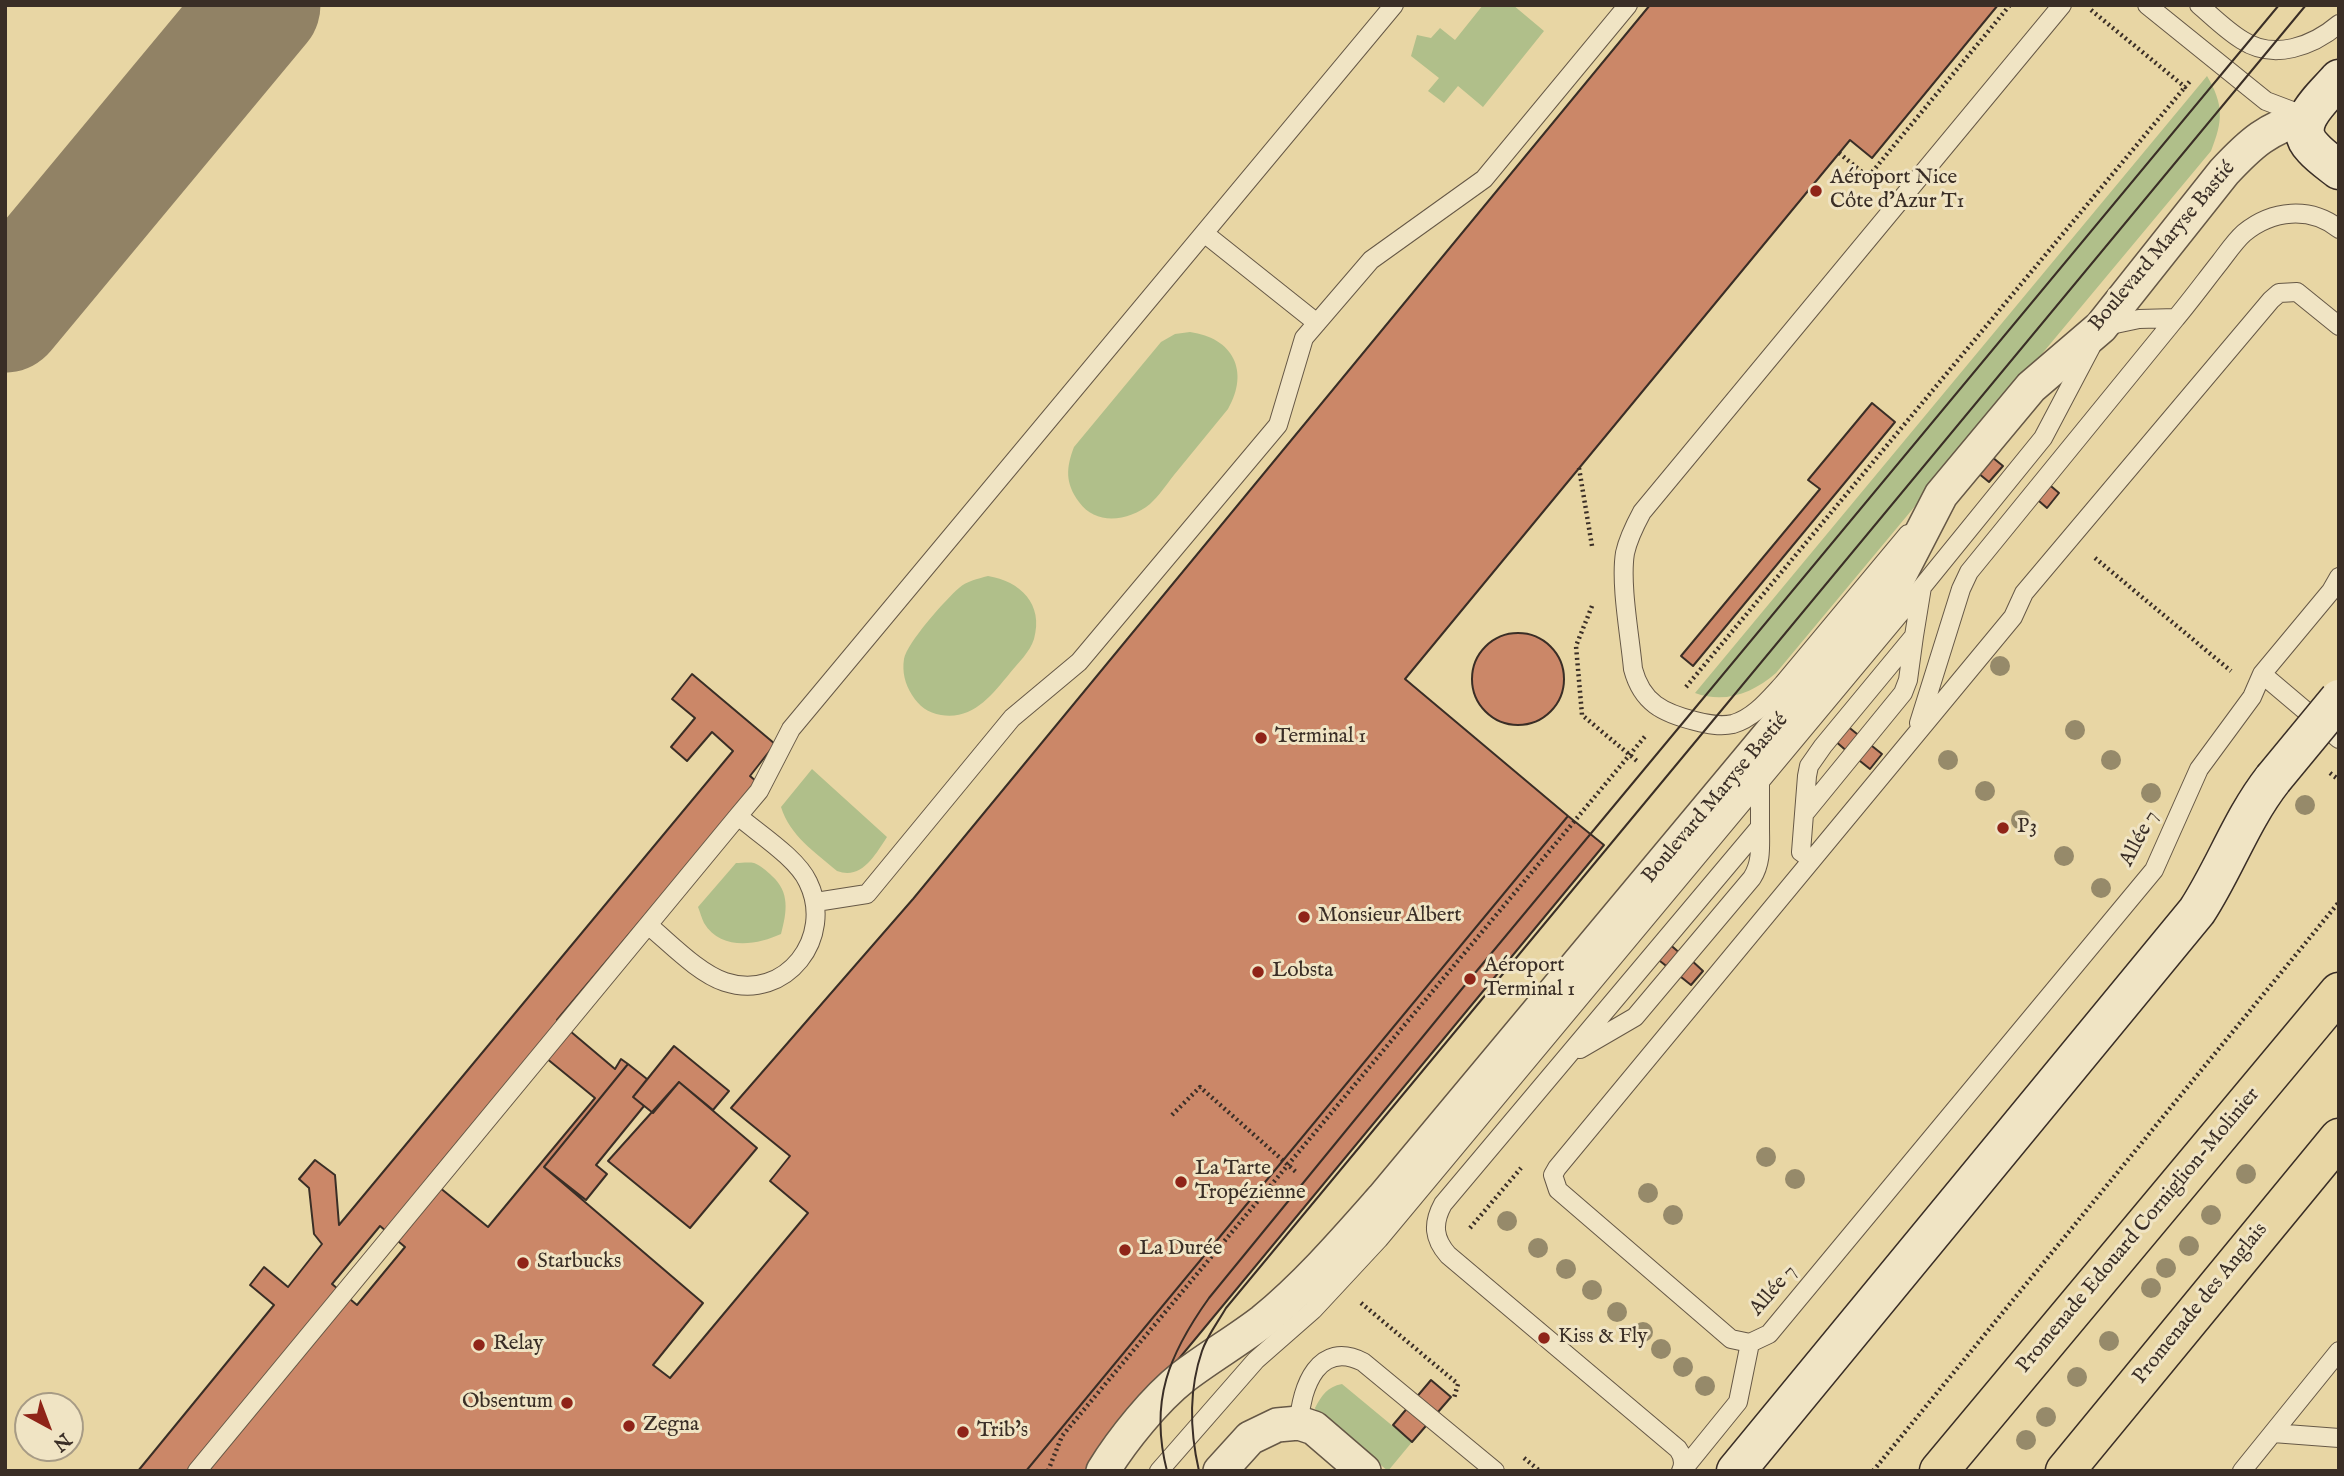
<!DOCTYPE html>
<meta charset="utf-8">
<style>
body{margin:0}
#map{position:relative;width:2344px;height:1476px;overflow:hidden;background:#e8d6a4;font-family:"IM FELL English",serif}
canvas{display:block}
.frame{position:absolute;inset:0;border:7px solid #3a2e26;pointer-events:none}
.north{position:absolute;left:14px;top:1392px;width:70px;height:70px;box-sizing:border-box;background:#f0e4c4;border:2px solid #a79b85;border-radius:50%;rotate:139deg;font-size:19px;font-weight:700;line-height:28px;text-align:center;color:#3a2e26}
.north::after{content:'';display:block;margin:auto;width:24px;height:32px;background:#8f2418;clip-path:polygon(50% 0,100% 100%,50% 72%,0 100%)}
</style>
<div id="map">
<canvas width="2344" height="1476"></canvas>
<div class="frame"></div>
<div class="north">N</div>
</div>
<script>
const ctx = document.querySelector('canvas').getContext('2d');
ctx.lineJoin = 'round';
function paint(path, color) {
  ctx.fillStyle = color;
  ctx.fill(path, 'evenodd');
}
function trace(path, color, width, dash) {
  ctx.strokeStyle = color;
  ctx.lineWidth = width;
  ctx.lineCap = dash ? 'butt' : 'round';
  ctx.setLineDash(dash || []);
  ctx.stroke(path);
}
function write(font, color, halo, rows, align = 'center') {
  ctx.font = font + ' "IM FELL English",serif';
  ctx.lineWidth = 6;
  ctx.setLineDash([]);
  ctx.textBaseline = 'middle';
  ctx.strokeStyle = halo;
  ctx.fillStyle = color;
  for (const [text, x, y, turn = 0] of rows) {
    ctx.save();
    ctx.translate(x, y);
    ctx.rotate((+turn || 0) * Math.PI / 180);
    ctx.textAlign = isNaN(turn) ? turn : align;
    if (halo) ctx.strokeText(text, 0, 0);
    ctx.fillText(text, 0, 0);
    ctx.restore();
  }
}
const green = new Path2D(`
 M1483,5H1513L1544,31L1483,107L1458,86L1444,103L1428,91L1439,78L1411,56L1417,35L1431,38L1440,28L1455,40Z
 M2207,76C2224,105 2223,121 2211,151L1776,673C1753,693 1725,704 1695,693Z
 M1190,332C1233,338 1250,371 1228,409C1210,431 1192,453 1174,475C1166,485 1159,496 1150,504C1129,521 1096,526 1079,502C1065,483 1066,468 1074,447L1161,342L1175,334Z
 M988,576C1020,581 1044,604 1034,639C1030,652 1018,663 1010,673C991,696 973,720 941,715C928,713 919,706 912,695C905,684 902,672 904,659C907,643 945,600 959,588C967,581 977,579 988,576Z
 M812,769L887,837C875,855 862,880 837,871C815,852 790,836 781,807Z
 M736,863C741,863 749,862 754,863C760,865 767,871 772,876C790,892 787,912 781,934C757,945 721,951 704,923C702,919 700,912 698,907Z
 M1342,1384L1412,1442L1388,1471L1317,1413L1315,1408C1322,1395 1327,1387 1342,1384Z`);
const taxiway = new Path2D(`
 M5,313L261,5`);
const building = new Path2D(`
 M1650,5H1998L1872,158L1850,140L1405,679L1568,816L1026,1471H138L274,1305L250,1285L264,1267L288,1287L322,1244L314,1234L309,1188L299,1179L315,1160L335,1175L339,1225L733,751L712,732L687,761L671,747L695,718L672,699L692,674L775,744L750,776L757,782L557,1020L615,1069L621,1059L628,1064L544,1167L703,1303L653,1365L670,1378L808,1213L770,1181L790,1156L731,1108L913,899ZM535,1049L595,1098L488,1227L428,1178ZM380,1226L405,1247L357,1305L332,1284Z
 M1872,403L1895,422L1693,666L1681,656L1820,489L1808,480Z
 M1992,457L2003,466L1989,482L1978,473Z
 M2045,481L2059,493L2047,508L2032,495Z
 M1472 679a46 46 0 1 1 92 0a46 46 0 1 1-92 0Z
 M1846,725L1862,738L1849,753L1834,740Z
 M1867,742L1882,754L1870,769L1855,757Z
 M1568,816L1604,845L1086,1471H1026Z
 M1667,942L1682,955L1670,969L1655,957Z
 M1689,958L1703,971L1691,985L1676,973Z
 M674,1046L729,1091L713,1110L679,1082L653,1113L633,1097Z
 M628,1064L647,1079L633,1097L644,1106L596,1165L607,1174L586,1200L544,1167Z
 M679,1082L757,1148L690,1228L608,1161Z
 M1431,1380L1451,1397L1412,1442L1393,1425Z`);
const path = new Path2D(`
 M2091,10L2185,87L2191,80
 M1839,153L1868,177L2010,5
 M1579,468L1592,546
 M2095,558L2231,671
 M1592,606L1576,646L1582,715L1637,761
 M1686,687L2185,87
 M2330,773L2339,780
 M1172,1115L1200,1087L1296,1172
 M1470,1228L1521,1168
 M1361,1303L1458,1384L1454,1398
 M1524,1458L1540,1471
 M1048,1471L1062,1436L1647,734
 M1873,1471L2339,902`);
const lane = new Path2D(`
 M2147,5L2266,101L2303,115
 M2199,5C2213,17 2227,31 2242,40C2274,61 2313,46 2339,24
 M1204,233L1317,323
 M2106,326L2139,319L2176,318C2191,300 2205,281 2220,262C2227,253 2235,241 2244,233C2272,210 2310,206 2339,229
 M2339,326L2297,292L2279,293L2271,300L2024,593L2013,617L1557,1168L1553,1175L1558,1190L1731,1339L1750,1343L1769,1334L2154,870L2199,769L2252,697L2262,674L2331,591L2339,577
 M1908,534L1783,684C1769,699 1754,718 1733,724C1720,727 1707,724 1695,721C1663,713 1642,703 1633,669C1630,636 1620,584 1625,553C1628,539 1635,525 1642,512L2062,5
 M2262,674L2339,739
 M1919,723L1961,589L1969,572L2176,318
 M1805,813L1903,693L1908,680L1914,636
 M1812,860L1801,852L1807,776L1809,766L1823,746L1914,636L1922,587
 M816,902L867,894L1012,718L1079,662L1278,425L1304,338L1371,260L1484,179L1628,5
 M648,925C670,943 698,973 725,982C786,1002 835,937 808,882C797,858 759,834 738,816
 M1580,1049L1635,1017L1752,878C1762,862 1760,846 1760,827
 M1299,1423C1301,1387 1319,1339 1363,1362L1495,1471
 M2273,1433L2339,1438
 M197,1471L738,816L759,791L791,729L1394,5
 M1159,1471L1256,1360L1313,1310L1379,1239L1922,587L2043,438L2091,347
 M1681,1471C1685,1463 1683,1456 1678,1449L1448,1255C1434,1239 1432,1224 1443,1204L1760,827V783
 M1682,1471L1738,1402L1750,1343
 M2242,1471L2339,1351`);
const street = new Path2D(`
 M1103,1471C1122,1440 1155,1399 1183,1377C1209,1357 1237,1341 1263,1321C1307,1285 1345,1241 1383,1198L1895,584L1941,495L2031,387L2101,327L2224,172C2252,142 2267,129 2306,117
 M1220,1471L1250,1438L1277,1425L1299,1423L1314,1428L1364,1471`);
const secondary = new Path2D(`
 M2339,79C2323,98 2289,124 2313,148C2320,156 2330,163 2339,170
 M1736,1471L2197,911C2225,868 2241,820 2273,779`);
const primary = new Path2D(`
 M1939,1471L2339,992
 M2065,1471L2339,1138`);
const tram = new Path2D(`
 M1167,1471C1149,1401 1169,1354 1209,1298L1470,979L2279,5
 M1199,1471C1190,1432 1189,1389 1202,1351C1207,1336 1218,1322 1226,1308L2306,5`);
const secondaryBridge = new Path2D(`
 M2273,779L2339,699`);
const trees = [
 [2000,666],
 [2075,730],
 [1948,760],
 [2111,760],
 [1985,791],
 [2151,793],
 [2305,805],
 [2021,820],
 [2064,856],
 [2101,888],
 [1766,1157],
 [2246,1174],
 [1795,1179],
 [1648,1193],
 [1673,1215],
 [2211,1215],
 [1507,1221],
 [2189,1246],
 [1538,1248],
 [2166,1268],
 [1566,1269],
 [2151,1288],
 [1592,1290],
 [1617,1312],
 [1643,1332],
 [2109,1341],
 [1661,1349],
 [1683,1367],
 [2077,1377],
 [1705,1386],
 [2046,1417],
 [2026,1440]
];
const markers = [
 [1816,191,7,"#8f2418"],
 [1261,738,7,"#8f2418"],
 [2003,828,7,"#8f2418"],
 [1304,917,7,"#8f2418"],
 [1258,972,7,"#8f2418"],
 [1470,979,7,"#8f2418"],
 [1181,1182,7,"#8f2418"],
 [1125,1250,7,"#8f2418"],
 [523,1263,7,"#8f2418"],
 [1544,1338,7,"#8f2418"],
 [479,1345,7,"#8f2418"],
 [567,1403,7,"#8f2418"],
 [629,1426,7,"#8f2418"],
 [963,1432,7,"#8f2418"]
];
const poiNames = [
 ["Aéroport Nice",1830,179],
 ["Côte d’Azur T1",1830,203],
 ["Terminal 1",1275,738],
 ["P3",2017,828],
 ["Monsieur Albert",1318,917],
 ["Aéroport",1484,967],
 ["Terminal 1",1484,991],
 ["Lobsta",1272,972],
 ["La Tarte",1195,1170],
 ["Tropézienne",1195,1194],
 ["La Durée",1139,1250],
 ["Starbucks",537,1263],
 ["Kiss & Fly",1558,1338],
 ["Relay",493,1345],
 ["Obsentum",553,1403,"right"],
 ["Zegna",643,1426],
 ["Trib's",977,1432]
];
const streetNames = [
 ["Boulevard Maryse Bastié",2163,247,-50],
 ["Boulevard Maryse Bastié",1716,799,-50],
 ["Allée 7",2140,839,-62],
 ["Promenade Edouard Corniglion-Molinier",2139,1231,-50],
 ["Allée 7",1774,1291,-49],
 ["Promenade des Anglais",2201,1304,-51]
];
paint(green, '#b0bf8a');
trace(taxiway, '#918265', 119);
paint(building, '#cb8768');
trace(building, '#3a2e26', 2);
trace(lane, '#665846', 20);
trace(street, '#665846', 36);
trace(secondary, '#3a2e26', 41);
trace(primary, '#3a2e26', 41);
trace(path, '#3a2e26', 4.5, [2, 3.5]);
trace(lane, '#f0e4c4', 18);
trace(street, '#f0e4c4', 33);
trace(secondary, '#f0e4c4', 38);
trace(primary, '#e8d6a4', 38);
trace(tram, '#3a2e26', 2);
trace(secondaryBridge, '#3a2e26', 41, []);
trace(secondaryBridge, '#f0e4c4', 38);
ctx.fillStyle = '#968a6a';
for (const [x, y] of trees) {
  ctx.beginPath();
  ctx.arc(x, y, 10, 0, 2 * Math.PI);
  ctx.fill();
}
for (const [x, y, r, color] of markers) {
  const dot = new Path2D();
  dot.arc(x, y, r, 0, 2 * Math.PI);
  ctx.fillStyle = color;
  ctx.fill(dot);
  trace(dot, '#f0e4c4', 2.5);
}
write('21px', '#3a2e26', '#f0e4c4', poiNames, 'left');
write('21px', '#3a2e26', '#f0e4c4', streetNames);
</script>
